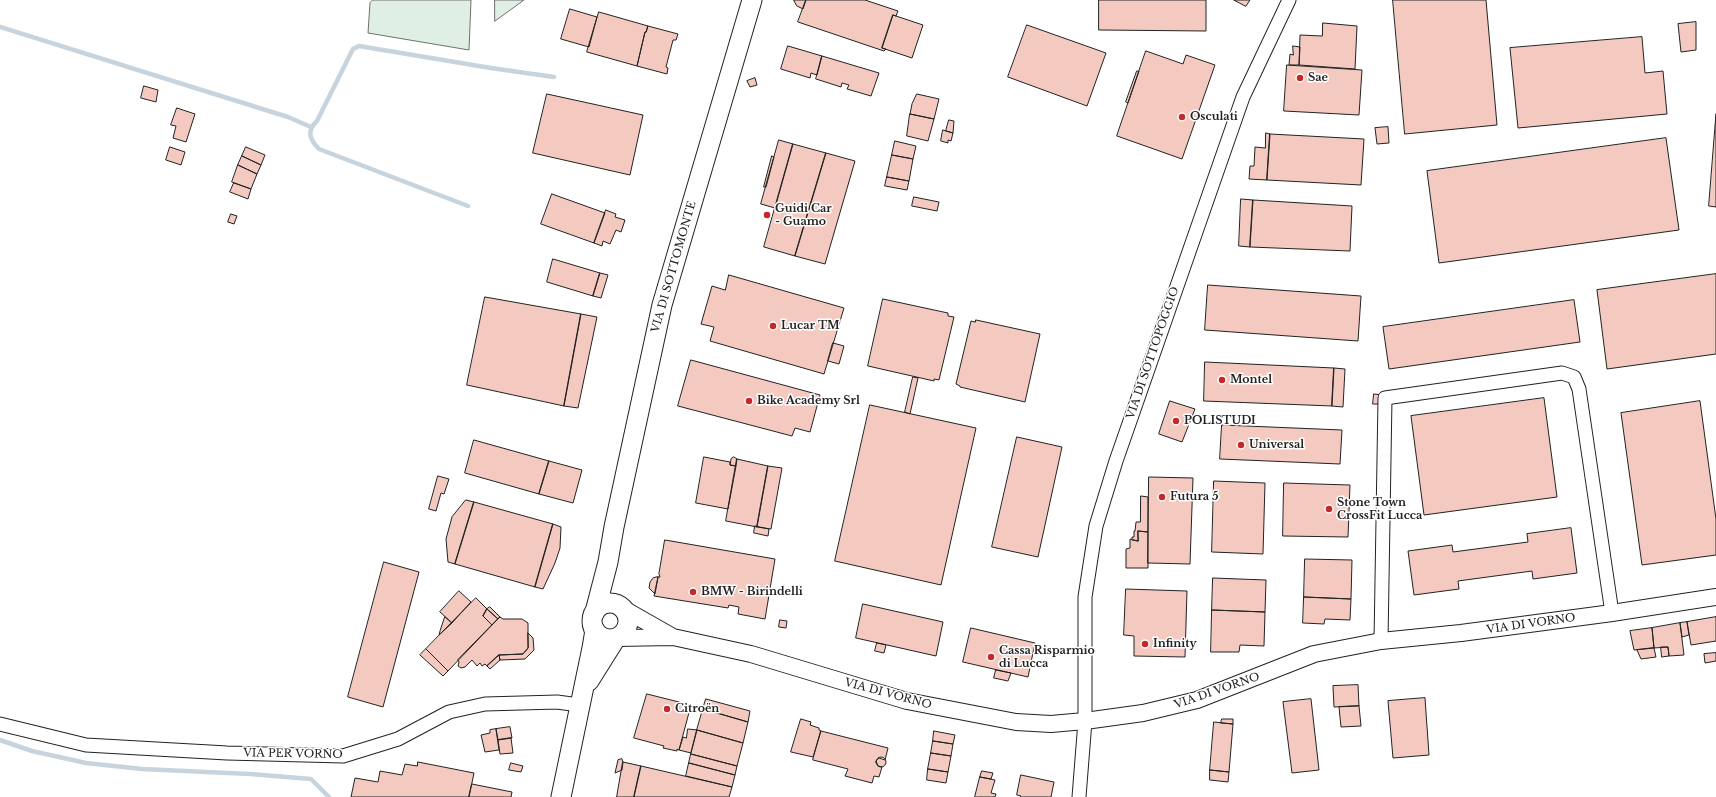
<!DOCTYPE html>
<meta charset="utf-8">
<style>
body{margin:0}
canvas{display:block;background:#fff}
</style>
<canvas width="1716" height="797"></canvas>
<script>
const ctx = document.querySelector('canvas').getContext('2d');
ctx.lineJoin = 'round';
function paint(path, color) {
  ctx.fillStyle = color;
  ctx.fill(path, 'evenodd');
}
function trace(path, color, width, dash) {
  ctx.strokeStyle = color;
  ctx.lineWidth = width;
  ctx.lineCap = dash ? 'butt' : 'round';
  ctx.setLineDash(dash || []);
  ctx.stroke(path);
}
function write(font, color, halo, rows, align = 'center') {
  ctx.font = font + ' "Libre Baskerville",serif';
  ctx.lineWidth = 3;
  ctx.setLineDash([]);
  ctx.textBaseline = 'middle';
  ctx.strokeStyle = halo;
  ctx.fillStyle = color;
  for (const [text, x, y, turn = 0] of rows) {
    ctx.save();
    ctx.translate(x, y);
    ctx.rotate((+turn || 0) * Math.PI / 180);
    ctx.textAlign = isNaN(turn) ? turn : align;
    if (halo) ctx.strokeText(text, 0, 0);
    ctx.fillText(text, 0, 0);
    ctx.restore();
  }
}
const green = new Path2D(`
 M373,0H471L469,50L368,33L370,3Z
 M495,0H524L495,21Z`);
const stream = new Path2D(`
 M0,27L288,117L311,127
 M468,206L319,149C310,140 306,131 317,121L353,49L359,46L491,68L554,77
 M0,740L32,751L86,763L142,769L250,774L311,779L329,797`);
const building = new Path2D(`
 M794,0H806L803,9L797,6Z
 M806,0H865L898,11L896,16L893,15L882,48L886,49L884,51L798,22Z
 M1099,0H1206V31L1099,30Z
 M1234,0H1250L1246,6Z
 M1393,0H1486L1497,125L1405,134Z
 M570,9L597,17L589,47L561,39Z
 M599,12L648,26L646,32H645L637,66L587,52Z
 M893,15L923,25L912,58L882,48Z
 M1696,22V50L1681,52L1678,24Z
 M1323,23L1357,26L1355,69L1299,65L1300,35L1322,36Z
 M1027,25L1106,53L1087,106L1008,77Z
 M648,26L678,34L676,40H673L666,67L668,68L667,74L637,66L645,32H646Z
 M1642,37L1645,73L1663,71L1667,114L1518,128L1510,48Z
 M788,46L822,56L817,75L811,73L810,78L781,69Z
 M1293,46L1300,47L1299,65H1289L1290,54L1293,55Z
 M1146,51L1183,64L1186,55L1215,65L1182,159L1117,136Z
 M822,56L879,73L871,96L847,89L849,85L842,83L841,87L816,79Z
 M1287,65L1362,70L1359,115L1284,111Z
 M1137,71H1139L1128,103L1126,102Z
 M755,78L757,85L750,87L747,81Z
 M144,86L158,90L156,102L141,98Z
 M547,94L643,115L630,175L533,153Z
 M917,94L939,99L934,119L910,114L912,104Z
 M177,108L195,114L186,142L173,138L176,126L171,125Z
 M910,114L934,119L928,141L907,136Z
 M1716,114V207L1709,206Z
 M949,120L954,121L953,133L946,131Z
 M1388,127L1389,143L1377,144L1375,128Z
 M943,130L953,133L951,141L948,140V143L941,141Z
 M1266,133L1270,134L1267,180L1249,179L1250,166H1254L1255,147L1265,148Z
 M1270,134L1364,139L1361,185L1267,180Z
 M1666,138L1679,230L1439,263L1427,171Z
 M779,140L793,144L775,208L761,204Z
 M895,141L916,146L913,159L892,155Z
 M793,144L826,153L795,256L764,247Z
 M170,147L185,152L181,165L166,160Z
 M246,147L265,155L261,165L242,156Z
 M826,153L855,161L825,264L795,256Z
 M892,155L913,159L909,181L887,177Z
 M242,156L261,165L257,174L238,165Z
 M772,156L774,157L766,187H764Z
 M238,165L257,174L251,189L232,182Z
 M887,177L909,181L907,190L885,186Z
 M234,183L251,189L248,199L230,192Z
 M552,194L605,213L594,243L541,224Z
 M914,197L939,202L937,211L912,206Z
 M1241,199L1253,200L1250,247L1239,246Z
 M1253,200L1352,206L1350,251L1250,247Z
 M606,210L616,214L615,217L625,220L621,232L616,230L610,244L603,241L602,246L594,243Z
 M231,214L237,216L234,224L228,222Z
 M553,259L600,273L593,296L547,282Z
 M600,273L608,275L601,298L593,296Z
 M1716,274V354L1607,369L1597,290Z
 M729,275L844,308L824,374L710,341L714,327L701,324L712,286L725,290Z
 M1208,285L1361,296L1358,341L1205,330Z
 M485,297L581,314L564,406L467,385Z
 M883,299L948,313V316L954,317L939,380L934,379V381L868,366Z
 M1574,300L1580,342L1389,369L1383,327Z
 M581,314L597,317L578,408L564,406Z
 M976,320L1040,334L1025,402L960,387V386L956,384L971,321L975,322Z
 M833,343L844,346L839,364L828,361Z
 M691,360L820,395L810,432L795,428L792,436L678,406Z
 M1205,362L1334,368L1332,406L1204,401Z
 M1334,368L1345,369L1343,407L1332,406Z
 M913,377L918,378L910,414L905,412Z
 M1374,394L1382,395V404H1373Z
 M1544,398L1557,497L1424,515L1411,416Z
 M1170,401L1195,409L1182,442L1159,434Z
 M1700,401L1716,519V555L1642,565L1621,413Z
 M870,405L976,428L941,585L835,561Z
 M1222,425L1342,430L1340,464L1220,459Z
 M1017,437L1062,447L1038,557L992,547Z
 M474,440L549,461L539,494L465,473Z
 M704,457L730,462V465L736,466L728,509L696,503Z
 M734,457L737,459L736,466L730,465L731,459Z
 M737,459L768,466L757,527L726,521Z
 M549,461L582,470L573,503L539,494Z
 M768,466L782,468L771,529L757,527Z
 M438,476L449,479L444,494L441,493L436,511L429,509Z
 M1149,477L1193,478L1190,564L1148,563Z
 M1214,481L1265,483L1263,554L1212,552Z
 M1284,483L1350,485L1348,537L1283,536Z
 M1141,496L1148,497V532L1138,531V541L1132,540V537H1134V531H1135L1136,522H1140Z
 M466,500L474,502L455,564L448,562L446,539L452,517Z
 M474,502L553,524L535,587L455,564Z
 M553,524L561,527L560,548L555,563L543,589L535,587Z
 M755,526L769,529L768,536L754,533Z
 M1571,528L1577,573L1533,579L1532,571L1458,581L1459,589L1414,595L1408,551L1452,545L1453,552L1528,542L1527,534Z
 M1138,531L1148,532V568H1126V549L1130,548V539L1138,541Z
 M665,540L775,559L765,619L738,614L739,607L729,605L728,608L654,596L658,577H660L659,574Z
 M1305,559L1352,560L1351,599L1304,597Z
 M384,562L419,572L383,707L348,697Z
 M658,577L655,594L649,588L650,582L653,578Z
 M1213,578L1266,580L1265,612L1212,610Z
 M1126,589L1187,591L1185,657L1134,656V636L1124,635Z
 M459,591L471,602L452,623L440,612Z
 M1304,597L1351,599L1350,620L1325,619L1324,624L1303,623Z
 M476,598L487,609L483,616L492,625L448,671L426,649Z
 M863,604L943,622L936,656L856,638Z
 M490,607L500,617L498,619L487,609Z
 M487,609L498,619L492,625L483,616Z
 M1212,610L1265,612L1264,646L1240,645L1239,652H1211Z
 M445,617L452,623L439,635L440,631Z
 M500,617L503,619H522L528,623V648L523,654L499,655L487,666L485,664L482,666L480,663L477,666L472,660L465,667L461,668L458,666L459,662L458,660Z
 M1716,617V641L1691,645L1687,622Z
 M780,620L787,621L786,628L779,627Z
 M1687,622L1689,635L1682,637L1680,623Z
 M1680,623L1684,655L1669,656L1668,647L1654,648L1652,628Z
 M971,628L1035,643L1028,677L963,662Z
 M1652,628L1654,648L1634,650L1630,631Z
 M528,633L533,638L534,650L525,659L500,660L499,655L523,654L528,648Z
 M877,643L886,645L884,653L875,651Z
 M1661,647H1668L1669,656L1662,657Z
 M1654,648L1656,657L1641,659L1637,650Z
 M426,649L448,671L443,676L420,655Z
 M1716,653V661L1705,663L1704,654Z
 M499,655L500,660L490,669L487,666Z
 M996,670L1011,673L1008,681L994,678Z
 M1358,685L1359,706L1334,707L1333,686Z
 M647,694L691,705L679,750L677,749V751L663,748L664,746L634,738Z
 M1425,698L1429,755L1393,758L1388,701Z
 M706,699L750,711L748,722L703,709Z
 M1311,699L1319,770L1292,773L1283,702Z
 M1359,706L1361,726L1341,727L1339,707Z
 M703,709L748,722L743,743L697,730Z
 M801,719L811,722L810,725L819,728V730L821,731L813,757L791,752Z
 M1222,719H1233V724L1221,723Z
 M1214,722L1233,724L1229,772L1210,770Z
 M510,727L512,738L498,740L496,729Z
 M496,729L499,750L485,752L481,735L490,733V730Z
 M688,729L697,730L691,753L679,750L683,737L686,738Z
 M697,730L743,743L737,766L691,754Z
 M821,731L888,748L885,760L879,758L876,761L878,766L882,767L879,777L874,776L872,783L845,776L848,769L813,760Z
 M934,731L955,735L953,744L933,741Z
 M511,738L513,753L500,754L498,740Z
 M933,741L953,744L951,756L931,753Z
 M931,753L951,756L948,772L928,769Z
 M691,754L737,766L735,775L689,763Z
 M876 762a5 5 0 1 1 10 0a5 5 0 1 1-10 0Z
 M622,759L623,762L622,770L615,773L618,760Z
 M418,762L474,773L469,797H351L355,778L378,782L380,771L402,775L405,764L417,766Z
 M623,762L641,766L634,797H617Z
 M511,763L523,766L521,772L509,770Z
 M689,763L735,775L732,787L686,776Z
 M641,766L732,787L729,797H634Z
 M928,769L948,772L946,783L927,780Z
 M1210,770L1229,772L1228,782L1210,780Z
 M982,771L993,773L991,779L980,777Z
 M1021,775L1054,782L1051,797H1020L1021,796L1017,795Z
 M980,777L995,780L991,793L996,794L995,797H975Z
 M472,784L512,792L511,797H469Z`);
const minor = new Path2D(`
 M1381,641L1385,398L1562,373L1574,377L1579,389L1612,613
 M0,724L86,745L227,753L343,756L398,739L449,712L485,704L557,702L579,705
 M1079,797L1085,721V597L1096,526L1116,461L1243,97L1289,0`);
const tertiary = new Path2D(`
 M622,608L673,637
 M616,638L673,637L751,654L907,701L1016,722L1051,724L1085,721L1143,713L1197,700L1314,654L1381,641L1461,633L1612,613L1716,597`);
const secondary = new Path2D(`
 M592 621a18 18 0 1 1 36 0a18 18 0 1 1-36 0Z
 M595,612L608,562L614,527L662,305L752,0
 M589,681L616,638
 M561,797L592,648L595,630`);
const markers = [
 [1300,78,4,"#c62828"],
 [1182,117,4,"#c62828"],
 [767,215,4,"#c62828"],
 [773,326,4,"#c62828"],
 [1222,380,4,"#c62828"],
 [749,401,4,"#c62828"],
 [1176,421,4,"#c62828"],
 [1241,445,4,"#c62828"],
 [1162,497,4,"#c62828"],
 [1329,509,4,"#c62828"],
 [693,592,4,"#c62828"],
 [1145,644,4,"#c62828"],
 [991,657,4,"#c62828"],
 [667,709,4,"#c62828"]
];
const poiNames = [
 ["Sae",1308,78],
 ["Osculati",1190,117],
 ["Guidi Car",775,209],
 ["- Guamo",775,222],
 ["Lucar TM",781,326],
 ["Montel",1230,380],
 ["Bike Academy Srl",757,401],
 ["POLISTUDI",1184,421],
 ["Universal",1249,445],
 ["Futura 5",1170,497],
 ["Stone Town",1337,503],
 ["CrossFit Lucca",1337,516],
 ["BMW - Birindelli",701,592],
 ["Infinity",1153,644],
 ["Cassa Risparmio",999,651],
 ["di Lucca",999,664],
 ["Citroën",675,709]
];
const streetNames = [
 ["VIA DI SOTTOMONTE",674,267,-74],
 ["VIA DI SOTTOPOGGIO",1153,353,-71],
 ["VIA DI VORNO",1531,624,-8],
 ["VIA DI VORNO",1217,691,-19],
 ["VIA DI VORNO",888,694,15],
 ["VIA PER VORNO",293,754,1]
];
paint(green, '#e0efe3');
trace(green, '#6f6f6f', 1);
trace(stream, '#c7d3dd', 4.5);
paint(building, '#f3c9c0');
trace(building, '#222', 1);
trace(minor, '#222', 15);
trace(tertiary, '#222', 18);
trace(secondary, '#222', 21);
trace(minor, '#fff', 13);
trace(tertiary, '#fff', 16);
trace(secondary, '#fff', 19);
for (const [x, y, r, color] of markers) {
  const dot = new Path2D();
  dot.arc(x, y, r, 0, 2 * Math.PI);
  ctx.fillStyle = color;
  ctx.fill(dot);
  trace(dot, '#fff', 1.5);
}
write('bold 11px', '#222', '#fff', poiNames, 'left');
write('11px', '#222', '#fff', streetNames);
</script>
